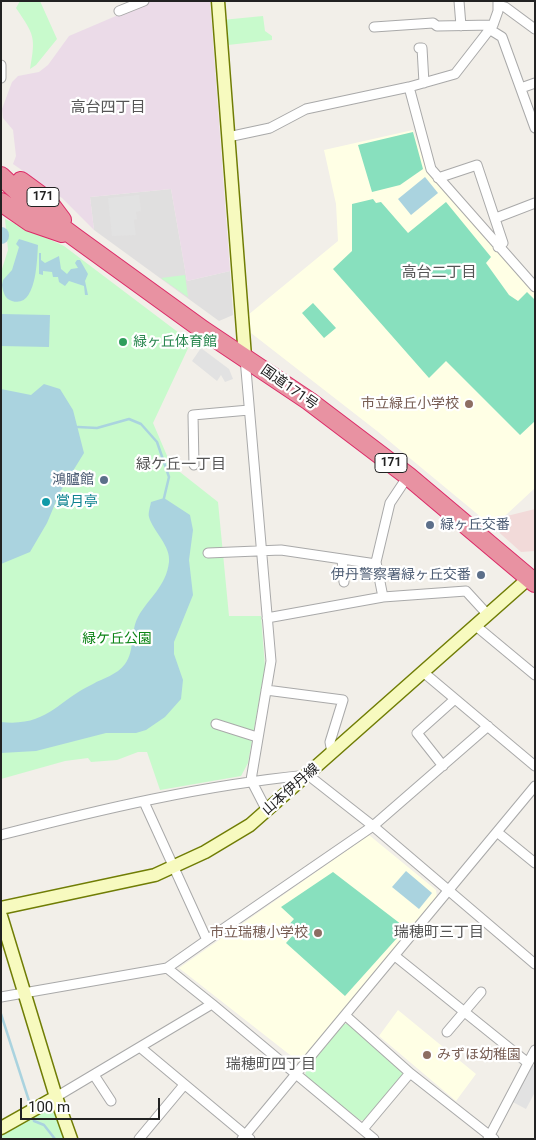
<!DOCTYPE html>
<meta charset="utf-8">
<style>
body{margin:0}
#map{position:relative;width:536px;height:1140px;overflow:hidden;background:#f2efe9;font-family:Roboto,sans-serif}
canvas{display:block}
.frame{position:absolute;inset:0;border:2px solid #222;pointer-events:none}
.scale{position:absolute;left:20px;top:1098px;width:140px;height:22px;box-sizing:border-box;border:2px solid #222;border-top:0;padding-left:6px;font-size:15px;line-height:18px;white-space:nowrap;color:#222;-webkit-text-stroke:4px #fff;paint-order:stroke}
</style>
<div id="map">
<canvas width="536" height="1140"></canvas>
<div class="frame"></div>
<div class="scale">100 m</div>
</div>
<script>
const ctx = document.querySelector('canvas').getContext('2d');
ctx.lineJoin = 'round';
function paint(path, color) {
  ctx.fillStyle = color;
  ctx.fill(path, 'evenodd');
}
function trace(path, color, width, dash) {
  ctx.strokeStyle = color;
  ctx.lineWidth = width;
  ctx.lineCap = dash ? 'butt' : 'round';
  ctx.setLineDash(dash || []);
  ctx.stroke(path);
}
function write(font, color, halo, rows, align = 'center') {
  ctx.font = font + ' Roboto,"Noto Sans JP",sans-serif';
  ctx.lineWidth = 4.5;
  ctx.setLineDash([]);
  ctx.textBaseline = 'middle';
  ctx.strokeStyle = halo;
  ctx.fillStyle = color;
  for (const [text, x, y, turn = 0] of rows) {
    ctx.save();
    ctx.translate(x, y);
    ctx.rotate((+turn || 0) * Math.PI / 180);
    ctx.textAlign = isNaN(turn) ? turn : align;
    if (halo) ctx.strokeText(text, 0, 0);
    ctx.fillText(text, 0, 0);
    ctx.restore();
  }
}
const residential = new Path2D(`
 M171,189L187,281L230,271L233,315L219,321L94,230L90,197Z`);
const commercial = new Path2D(`
 M535,509V551L521,552L493,527L503,517Z`);
const industrial = new Path2D(`
 M151,1H210L230,271L187,281L171,189L90,197L94,230L62,198L13,164L16,156L13,130L3,118L2,109L12,82L18,76L39,72L48,65L69,36Z`);
const education = new Path2D(`
 M413,130L427,171L535,291V488L493,527L377,431L251,333L248,315L338,241L336,204L324,150Z
 M369,835L436,890L437,898L299,1062L179,968Z
 M398,1010L476,1074L456,1101L379,1036Z`);
const park = new Path2D(`
 M20,1H40L57,39L36,65L30,69C36,36 34,35 16,8Z
 M263,16L265,31L272,36V40L228,45L224,42L222,20Z
 M5,219L64,246L191,342L153,423L171,465L218,502L229,616H261L265,667L248,763L241,776L160,790L147,752H138L117,760L91,762L88,758L65,761L1,779V272L8,250Z
 M185,275L188,297L161,278Z
 M344,1024H350L406,1073L367,1121L360,1120L305,1077L306,1070Z
 M48,1107L61,1121L68,1139H1V1132Z`);
const pitch = new Path2D(`
 M413,132L423,169L400,185L372,192L358,145Z
 M373,199L376,203L381,202L408,233L446,202L491,257L486,263L509,295L518,301L527,292L535,300V421L520,435L446,361L429,378L333,269L352,251V204Z
 M313,303L336,328L324,338L302,313Z
 M333,872L406,928L345,996L286,943L294,934L286,928L294,919L281,907Z`);
const parking = new Path2D(`
 M139,195L141,211L136,212L137,219L134,220L136,235L112,236L108,198Z
 M201,348L229,369L233,379L225,382L221,375L217,381L192,361Z
 M530,1064L535,1066V1092L526,1109L511,1101Z`);
const water = new Path2D(`
 M425,177L438,193L411,215L398,199Z
 M19,239L38,245C37,258 37,309 12,301C5,299 3,292 2,285L3,280L12,270L19,247L16,244Z
 M39,253H41V260L45,263L59,256L61,269L67,274L71,269L78,268L75,263L77,260H80L88,274L85,281L88,295H85L84,286L69,281L65,286L59,282L58,277H53L52,272L43,271V275L39,274Z
 M1,314L50,315L49,347L1,346Z
 M44,384L60,389L73,410L84,453L60,492L47,523L30,552L1,564V389L31,395Z
 M164,498L190,515L193,530L189,560L193,595L174,642V654L183,680L181,699L165,717L146,730L136,733H106L36,751L1,753V722C47,727 57,701 93,684C103,678 117,675 125,664C135,651 130,632 138,617C149,597 166,587 169,562C171,546 153,531 149,517C148,513 150,507 151,502Z
 M406,871L432,893L419,909L392,887Z`);
const stream = new Path2D(`
 M78,427L97,428L129,419L141,424L157,442L169,477L164,498
 M1,1014L31,1107
 M33,1115L34,1121L44,1125L55,1139`);
const river = new Path2D(`
 M1,235V236`);
const street = new Path2D(`
 M459,1L461,26
 M498,5L505,7L535,29
 M119,11L144,1
 M374,27L433,23L437,26L493,25
 M489,29L502,37L535,128
 M419,48H422L424,83
 M1,65V78
 M409,87L431,169L535,287
 M521,88L535,83
 M228,137L270,128L306,109L409,87L455,74L493,25L498,11V1
 M438,178L477,165L503,243L498,247
 M496,218L535,203
 M245,358L271,661L251,780L267,811
 M194,465L193,415L249,410
 M208,553L281,550L376,564
 M342,559L344,582
 M383,597L376,562L390,503L408,476
 M267,618L383,597L466,591L488,615
 M476,626L535,675
 M423,672L535,766
 M266,690L343,700L330,742L332,753
 M216,724L257,737
 M443,766L417,733L455,699
 M497,832L535,863
 M1,835C102,809 204,785 308,775L373,826L535,964
 M207,940L373,826L488,726
 M395,956L528,1063L535,1050
 M1,997L167,968L207,940L144,802
 M212,1004L374,1139
 M346,1016L410,1073L363,1129
 M447,1032L481,992
 M141,1048L250,1139
 M410,1073L494,1139
 M94,1075L111,1101
 M56,1097L212,1004L167,968
 M139,1139L184,1085
 M242,1139L535,786
 M488,1139L528,1063`);
const secondary = new Path2D(`
 M218,1L245,357
 M1,908L155,875L205,852L250,825L529,578
 M1,916L56,1097L71,1139
 M1,1128L56,1097`);
const highway = new Path2D(`
 M1,176L33,206L76,238L203,330L309,401L408,476L535,583
 M21,181L47,200L62,220
 M1,202L30,222L62,233`);
const markers = [
 [123,342,5,"#2e9e5b"],
 [469,404,5,"#8d6e63"],
 [104,480,5,"#5c6f8a"],
 [46,502,5,"#0f9aa8"],
 [430,525,5,"#5c6f8a"],
 [481,575,5,"#5c6f8a"],
 [318,933,5,"#8d6e63"],
 [427,1055,5,"#8d6e63"]
];
const shields = [
 [43,197,32],
 [391,463,32]
];
const shieldNames = [
 ["171",43,197],
 ["171",391,463]
];
const leisureNames = [
 ["緑ヶ丘体育館",133,342]
];
const streetNames = [
 ["国道171号",289,388,35],
 ["山本伊丹線",291,790,-41]
];
const educationNames = [
 ["市立緑丘小学校",459,404],
 ["市立瑞穂小学校",308,933],
 ["みずほ幼稚園",437,1055,"left"]
];
const serviceNames = [
 ["鴻臚館",94,480],
 ["緑ヶ丘交番",440,525,"left"],
 ["伊丹警察署緑ヶ丘交番",471,575]
];
const cultureNames = [
 ["賞月亭",56,502]
];
const parkNames = [
 ["緑ケ丘公園",117,639]
];
const neighbourhoodNames = [
 ["高台四丁目",108,108],
 ["高台二丁目",439,273],
 ["緑ケ丘一丁目",181,465],
 ["瑞穂町三丁目",439,933],
 ["瑞穂町四丁目",271,1065]
];
paint(residential, '#e0dfdf');
paint(commercial, '#f2dad9');
paint(industrial, '#ebdbe8');
paint(education, '#ffffe5');
paint(park, '#c8facc');
paint(pitch, '#88e0be');
paint(parking, '#e2e2e2');
paint(water, '#aad3df');
trace(stream, '#aad3df', 2.5);
trace(river, '#aad3df', 16);
trace(street, '#a9a9a9', 11);
trace(secondary, '#707d05', 15);
trace(highway, '#dc2a67', 20);
trace(street, '#fff', 9);
trace(secondary, '#f7fabf', 12);
trace(highway, '#e892a2', 18);
for (const [x, y, r, color] of markers) {
  const dot = new Path2D();
  dot.arc(x, y, r, 0, 2 * Math.PI);
  ctx.fillStyle = color;
  ctx.fill(dot);
  trace(dot, '#fff', 2);
}
for (const [x, y, w] of shields) {
  const box = new Path2D();
  box.roundRect(x - w / 2, y - 9.5, w, 19, 4);
  ctx.fillStyle = '#fff';
  ctx.fill(box);
  trace(box, '#222', 1);
}
write('bold 12px', '#222', null, shieldNames);
write('14px', '#27864d', '#fff', leisureNames, 'left');
write('14px', '#222', '#fff', streetNames);
write('14px', '#785e54', '#fff', educationNames, 'right');
write('14px', '#4e5e75', '#fff', serviceNames, 'right');
write('14px', '#0d838f', '#fff', cultureNames, 'left');
write('14px', '#0c8416', '#fff', parkNames);
write('15px', '#555', '#fff', neighbourhoodNames);
</script>
